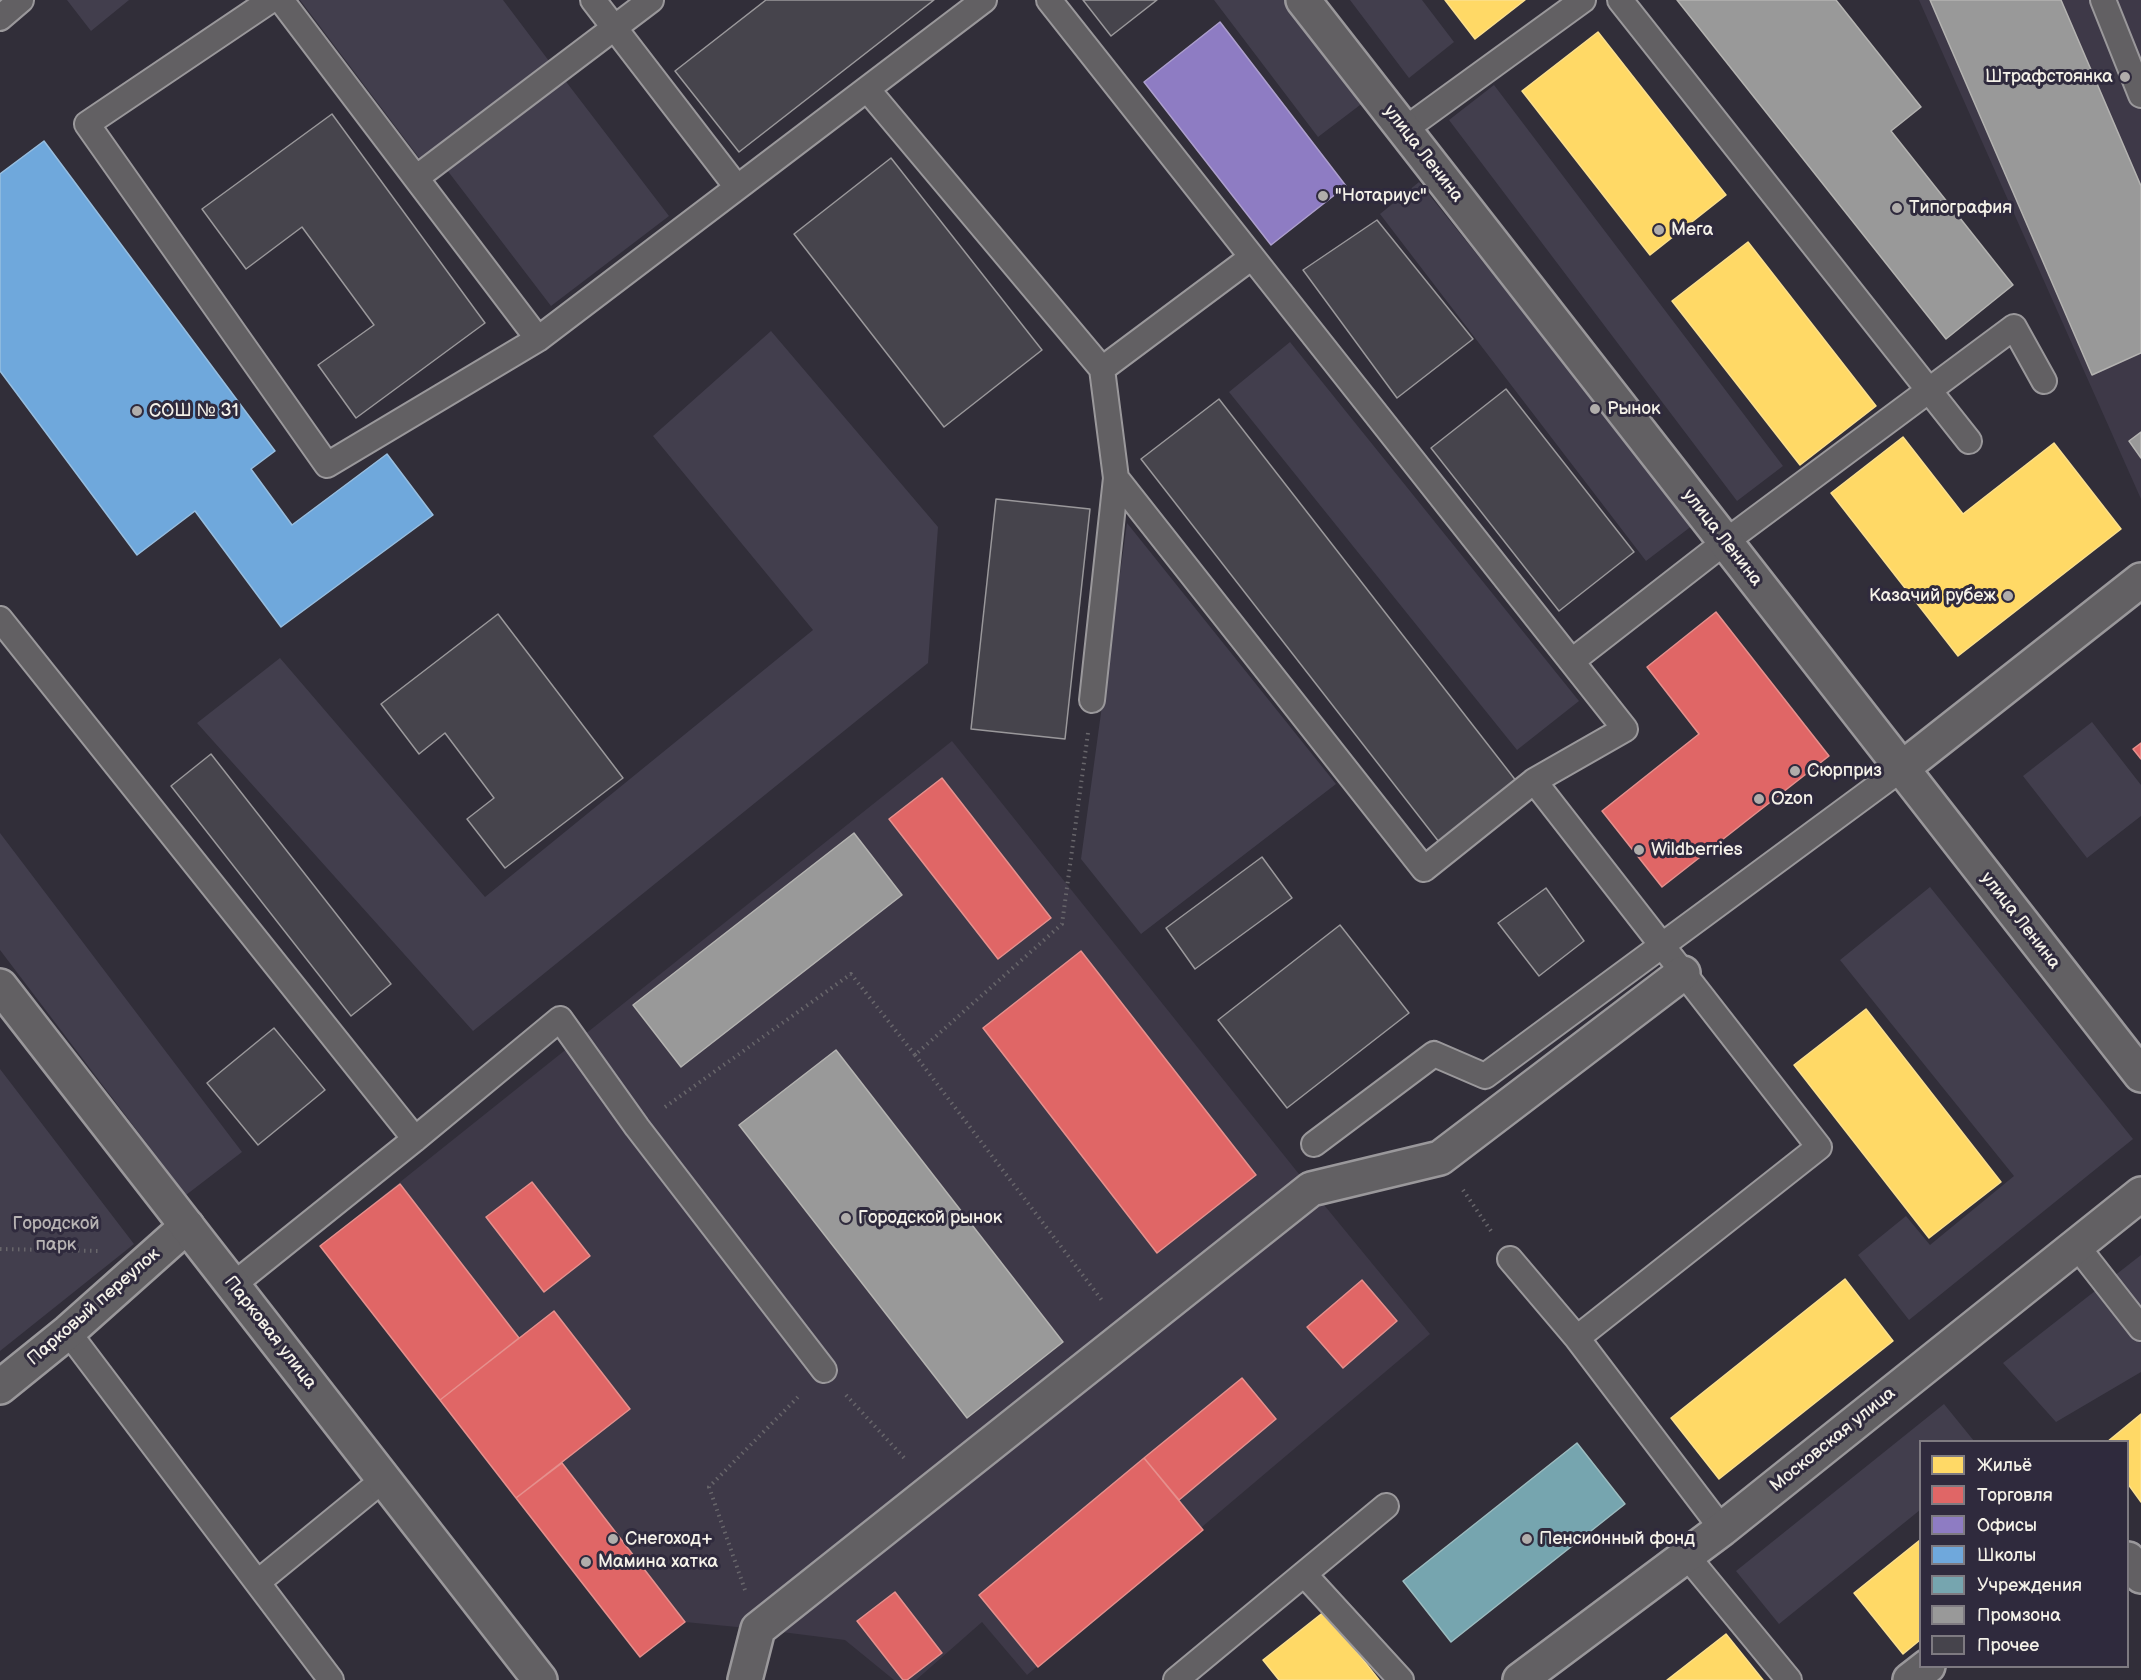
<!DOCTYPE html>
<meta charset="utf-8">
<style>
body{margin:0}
#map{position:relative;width:2141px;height:1680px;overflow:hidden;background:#312e39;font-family:"Balsamiq Sans",sans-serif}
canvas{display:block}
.legend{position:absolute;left:1919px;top:1440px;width:210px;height:228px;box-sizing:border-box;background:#2f2a3d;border:2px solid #7e7a81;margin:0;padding:8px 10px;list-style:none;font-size:18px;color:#f4f1e8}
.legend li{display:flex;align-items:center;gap:12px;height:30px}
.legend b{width:30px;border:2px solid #7e7a81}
</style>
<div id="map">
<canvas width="2141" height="1680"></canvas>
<ul class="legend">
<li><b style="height:16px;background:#ffd966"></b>Жильё</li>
<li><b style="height:16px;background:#e06666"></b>Торговля</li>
<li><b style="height:16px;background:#8e7cc3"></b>Офисы</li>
<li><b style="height:16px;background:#6fa8dc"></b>Школы</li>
<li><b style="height:16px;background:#76a5af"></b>Учреждения</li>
<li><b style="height:16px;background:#999"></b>Промзона</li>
<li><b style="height:16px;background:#46444c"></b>Прочее</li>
</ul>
</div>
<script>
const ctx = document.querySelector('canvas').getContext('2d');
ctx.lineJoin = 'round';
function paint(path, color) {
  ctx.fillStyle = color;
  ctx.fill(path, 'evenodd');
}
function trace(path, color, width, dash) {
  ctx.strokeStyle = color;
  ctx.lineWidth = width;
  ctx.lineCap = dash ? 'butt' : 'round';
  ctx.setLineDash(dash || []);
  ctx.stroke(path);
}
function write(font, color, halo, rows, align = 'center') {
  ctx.font = font + ' "Balsamiq Sans",sans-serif';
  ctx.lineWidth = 6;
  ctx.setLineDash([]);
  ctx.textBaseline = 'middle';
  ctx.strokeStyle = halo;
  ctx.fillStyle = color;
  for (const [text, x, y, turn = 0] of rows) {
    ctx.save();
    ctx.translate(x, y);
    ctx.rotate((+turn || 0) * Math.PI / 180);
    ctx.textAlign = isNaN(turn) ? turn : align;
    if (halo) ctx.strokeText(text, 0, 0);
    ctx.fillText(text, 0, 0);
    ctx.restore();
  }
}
const built = new Path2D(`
 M1919,0H2141V499Z
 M952,741L1311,1189L1430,1334L1027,1675L982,1622L916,1680H894L845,1640L758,1629L685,1622L640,1657L320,1246Z`);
const green = new Path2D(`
 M67,0H129L91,31Z
 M300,0H503L549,61L420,159Z
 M1214,0H1287L1364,102L1318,137Z
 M1350,0H1422L1454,42L1409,78Z
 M564,79L669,216L551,306L447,170Z
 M1494,85L1783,466L1737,501L1449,120Z
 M1419,182L1693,525L1646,561L1380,214Z
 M771,331L938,527L928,663L473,1031L197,723L280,658L485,897L813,630L653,436Z
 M1290,342L1579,701L1517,750L1229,392Z
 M1127,523L1336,784L1141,934L1081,859Z
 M2092,722L2141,785V816L2087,858L2023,776Z
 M0,833L242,1152L186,1195L0,950Z
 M1930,887L2133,1139L1909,1320L1858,1255L1906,1216L1930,1245L2014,1176L1840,960Z
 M0,1069L134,1244L0,1351Z
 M2141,1255V1372L2056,1422L2003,1363Z
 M1944,1404L1974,1441L1920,1442V1510L1779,1624L1736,1571Z`);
const homes = new Path2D(`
 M1445,0H1525L1475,39Z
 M1598,32L1726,195L1650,255L1522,91Z
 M1748,242L1876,406L1800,465L1672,301Z
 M1903,437L1963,514L2054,443L2121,529L1958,656L1831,493Z
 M1866,1009L2001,1182L1929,1238L1794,1065Z
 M1845,1279L1893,1341L1719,1479L1671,1418Z
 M2141,1414V1502L2128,1484V1442H2107Z
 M1920,1540V1640L1903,1654L1854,1593Z
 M1325,1611L1379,1680H1279L1263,1660Z
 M1726,1634L1763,1680H1667Z`);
const shops = new Path2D(`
 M1716,612L1829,756L1662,887L1602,811L1699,734L1647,667Z
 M2141,743V759L2133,749Z
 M942,778L1051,918L998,959L889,819Z
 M1081,951L1256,1175L1157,1253L983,1028Z
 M532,1182L590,1256L544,1292L486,1217Z
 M400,1184L519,1338L440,1400L320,1246Z
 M1362,1280L1397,1321L1343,1368L1307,1327Z
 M554,1311L630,1409L516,1498L440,1400Z
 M1242,1378L1276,1419L1179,1500L1144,1458Z
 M1144,1458L1203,1530L1038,1667L979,1595Z
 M562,1463L685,1622L640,1657L516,1498Z
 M895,1592L942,1653L907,1680H903L857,1621Z`);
const offices = new Path2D(`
 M1220,22L1346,186L1271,245L1144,82Z`);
const schools = new Path2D(`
 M44,141L275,451L251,469L292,525L387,454L433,515L281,627L195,511L137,555L0,371V174Z`);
const public = new Path2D(`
 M1577,1443L1625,1504L1451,1642L1403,1581Z`);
const industry = new Path2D(`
 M1677,0H1836L1921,107L1891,131L2013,285L1946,339Z
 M1930,0H2061L2141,186V353L2092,375Z
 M2141,432V458L2129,441Z
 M854,833L902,895L681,1067L633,1005Z
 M836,1050L1063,1342L967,1418L739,1125Z`);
const building = new Path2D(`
 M766,0H934L739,152L675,71Z
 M1083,0H1157L1111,36Z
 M332,114L485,323L356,418L318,365L374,325L302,227L246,269L202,209Z
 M891,158L1042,350L944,427L794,234Z
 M1377,220L1473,339L1397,398L1303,270Z
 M1506,389L1634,552L1559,611L1431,448Z
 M1219,399L1517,782L1439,842L1141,459Z
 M996,499L1090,509L1065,739L971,729Z
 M498,614L623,778L505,868L467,819L494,798L445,733L419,754L381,704Z
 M211,754L391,984L351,1016L171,786Z
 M1262,857L1292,898L1195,969L1166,928Z
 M1546,888L1584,941L1539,976L1498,923Z
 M1340,925L1409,1013L1287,1108L1218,1020Z
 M274,1028L325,1090L258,1145L207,1083Z`);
const path = new Path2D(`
 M915,1055L1104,1303
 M665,1107L851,974L915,1055L1062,924L1088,733
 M1463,1190L1491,1231
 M0,1249L98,1251
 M846,1395L906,1460
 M745,1590L709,1487L800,1395`);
const lane = new Path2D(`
 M271,0L87,124L327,465L538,339L984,0
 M281,0L538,339
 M593,0L736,186
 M1049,0L1625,729L1534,781L1819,1147L1577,1338
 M1620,0L1969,441
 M2103,0L2141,95
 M0,18L21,0
 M867,89L1102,369
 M1404,130L1583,0
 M416,178L651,0
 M1252,257L1102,369L1116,478L1424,869L1534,781
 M0,619L415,1139
 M1572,661L1725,542L2014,327L2044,381
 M1092,700L1116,478
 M1314,1144L1434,1054L1485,1076L1901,769
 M2076,1245L2141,1328
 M1510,1259L1577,1338L1722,1529
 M233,1285L415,1139L560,1019L637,1127L824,1370
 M68,1332L331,1680
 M1686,1555L1789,1680
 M1304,1574L1401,1680
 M258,1582L384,1479
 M1176,1680L1386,1506`);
const street = new Path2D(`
 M0,1387L68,1332L187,1226
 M2128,1559L2141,1576
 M745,1680L758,1629L1311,1189L1440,1158L1683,973
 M1910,1680L1928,1666`);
const secondary = new Path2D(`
 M1303,0L2141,1075
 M1901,769L2141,580
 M0,986L540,1680
 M1520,1680L1722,1529L2141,1194`);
const markers = [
 [2125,77,6,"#b0adab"],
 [1323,196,6,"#b0adab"],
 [1897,208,6,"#b0adab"],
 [1659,230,6,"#b0adab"],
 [1595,409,6,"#b0adab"],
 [137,411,6,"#b0adab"],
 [2008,596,6,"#b0adab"],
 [1795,771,6,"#b0adab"],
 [1759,799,6,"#b0adab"],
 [1639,850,6,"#b0adab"],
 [846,1218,6,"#b0adab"],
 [613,1539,6,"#b0adab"],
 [1527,1539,6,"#b0adab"],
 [586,1562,6,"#b0adab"]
];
const poiNames = [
 ["Штрафстоянка",2113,77,"right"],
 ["\"Нотариус\"",1335,196],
 ["Типография",1909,208],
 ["Мега",1671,230],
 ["Рынок",1607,409],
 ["СОШ № 31",149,411],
 ["Казачий рубеж",1996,596,"right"],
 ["Сюрприз",1807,771],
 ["Ozon",1771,799],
 ["Wildberries",1651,850],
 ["Городской рынок",858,1218],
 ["Снегоход+",625,1539],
 ["Пенсионный фонд",1539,1539],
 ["Мамина хатка",598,1562]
];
const streetNames = [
 ["улица Ленина",1423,154,52],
 ["улица Ленина",1722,538,52],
 ["улица Ленина",2020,921,52],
 ["Парковый переулок",94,1307,-41],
 ["Парковая улица",270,1333,52],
 ["Московская улица",1833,1440,-39]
];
const parkNames = [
 ["Городской",56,1224],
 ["парк",56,1245]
];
paint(built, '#3e3948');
paint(green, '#423e4d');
paint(homes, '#ffd966');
trace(homes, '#fce08d', 1.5);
paint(shops, '#e06666');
trace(shops, '#e6908d', 1.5);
paint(offices, '#8e7cc3');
trace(offices, '#ad9fce', 1.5);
paint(schools, '#6fa8dc');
trace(schools, '#97bee0', 1.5);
paint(public, '#76a5af');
trace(public, '#9cbcc0', 1.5);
paint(industry, '#999');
trace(industry, '#b4b3b1', 1.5);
paint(building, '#46444c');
trace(building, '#9a989b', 1.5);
trace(lane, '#9a989b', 28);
trace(street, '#9a989b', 38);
trace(secondary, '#9a989b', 38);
trace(path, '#68666b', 4, [1.5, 4.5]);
trace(lane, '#626063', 24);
trace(street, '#626063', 33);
trace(secondary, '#626063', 33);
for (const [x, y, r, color] of markers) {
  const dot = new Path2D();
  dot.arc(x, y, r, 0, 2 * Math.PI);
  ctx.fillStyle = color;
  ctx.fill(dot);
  trace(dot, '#2f2a3d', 2);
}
write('18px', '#f4f1e8', '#2f2a3d', poiNames, 'left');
write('18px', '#f4f1e8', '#2f2a3d', streetNames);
write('18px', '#b7b3b3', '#2f2a3d', parkNames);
</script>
